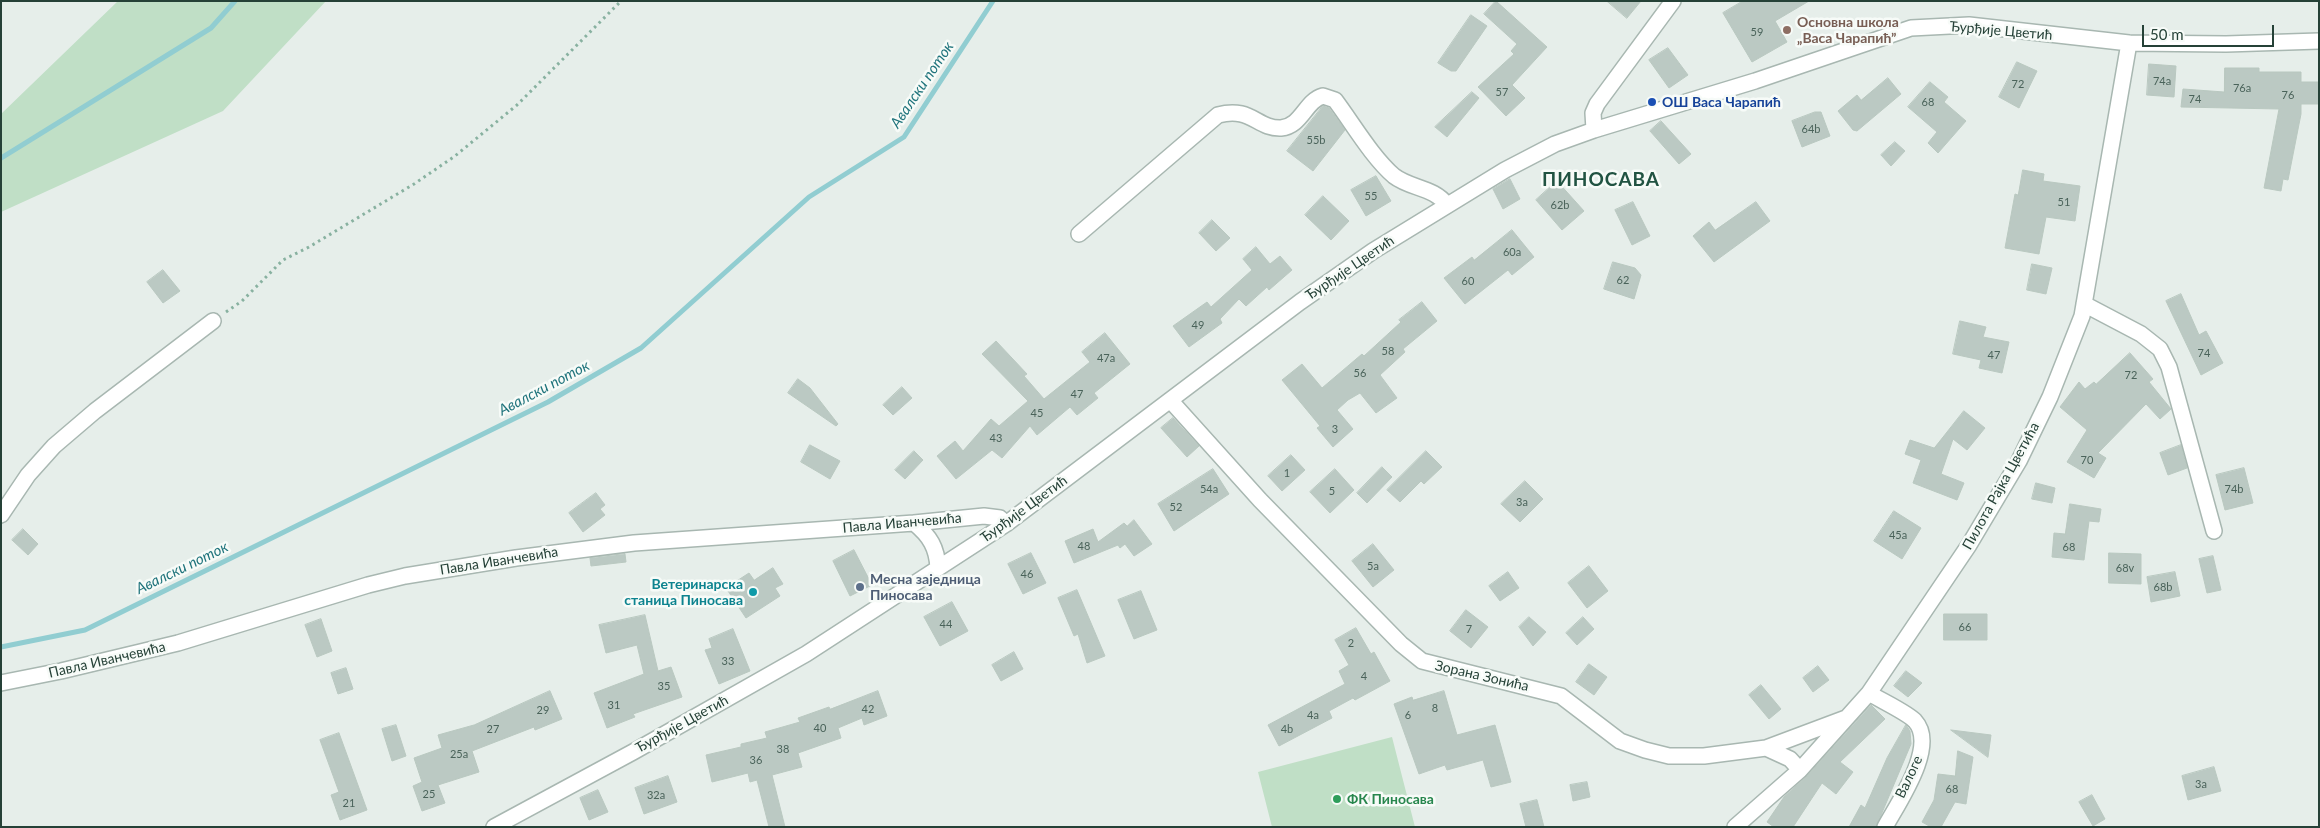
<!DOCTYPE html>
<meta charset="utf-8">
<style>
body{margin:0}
#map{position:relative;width:2320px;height:828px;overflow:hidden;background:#e6eeea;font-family:Lato,sans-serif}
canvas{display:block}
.frame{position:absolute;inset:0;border:2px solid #254137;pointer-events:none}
.scale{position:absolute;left:2142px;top:25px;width:132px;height:22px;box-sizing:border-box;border:2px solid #254137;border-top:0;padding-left:6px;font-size:15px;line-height:18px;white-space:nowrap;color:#254137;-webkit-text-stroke:4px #f7fbf8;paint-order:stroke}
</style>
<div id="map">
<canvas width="2320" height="828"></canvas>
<div class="frame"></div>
<div class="scale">50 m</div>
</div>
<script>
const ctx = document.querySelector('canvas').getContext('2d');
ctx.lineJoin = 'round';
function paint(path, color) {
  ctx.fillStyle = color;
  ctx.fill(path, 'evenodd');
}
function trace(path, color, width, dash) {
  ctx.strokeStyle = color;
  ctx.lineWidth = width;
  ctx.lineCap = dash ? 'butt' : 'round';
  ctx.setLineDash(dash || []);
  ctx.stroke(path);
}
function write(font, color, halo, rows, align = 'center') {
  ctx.font = font + ' Lato,sans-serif';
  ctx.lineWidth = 5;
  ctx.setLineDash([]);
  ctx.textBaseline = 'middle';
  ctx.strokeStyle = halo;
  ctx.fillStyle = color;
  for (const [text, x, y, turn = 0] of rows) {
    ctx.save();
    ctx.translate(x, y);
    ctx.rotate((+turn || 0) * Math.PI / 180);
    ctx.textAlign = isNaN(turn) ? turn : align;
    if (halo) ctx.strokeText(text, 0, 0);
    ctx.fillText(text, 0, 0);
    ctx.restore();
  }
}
const green = new Path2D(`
 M118,1H326L223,111L1,212V114Z
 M1392,737L1415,827H1272L1258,772Z`);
const stream = new Path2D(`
 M1,158L211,28L235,1
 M1,647L85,630L548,402L641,348L809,197L904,137L993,1`);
const building = new Path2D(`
 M1496,1L1547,47L1512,85L1525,98L1506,116L1478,87L1514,54L1511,51L1517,44L1484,14Z
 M1607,1H1641L1627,18Z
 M1743,1H1809L1775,21L1787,42L1752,62L1723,13Z
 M1471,15L1487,26L1456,71H1451L1438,63Z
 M1668,48L1688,75L1669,88L1649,60Z
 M2017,62L2037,71L2019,108L1999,97Z
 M2149,64L2176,66L2174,97L2147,95Z
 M2225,68H2259V72H2301V82H2319V104H2301V114L2288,180L2283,179L2281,191L2264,188L2279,109L2181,107L2183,89L2224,92Z
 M1888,78L1901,94L1857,131L1853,130L1838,111L1857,95L1861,100Z
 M1930,82L1948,97L1944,102L1966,121L1938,153L1928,143L1937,132L1908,107Z
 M1472,92L1479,98L1447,137L1435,127Z
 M1323,106L1329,108L1345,130L1313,171L1287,151Z
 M1815,112H1821L1830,136L1802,147L1792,121Z
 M1661,121L1691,154L1679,164L1650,131Z
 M1895,142L1905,151L1891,166L1881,155Z
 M2023,170L2044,174L2043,181L2080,186L2075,221L2046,217L2039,254L2005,248L2015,194L2018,195Z
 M1376,176L1391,201L1366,216L1351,190Z
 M1510,179L1520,199L1503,209L1493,189Z
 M1557,181L1584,211L1562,230L1536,200Z
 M1323,196L1349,221L1331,240L1305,215Z
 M1633,202L1650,236L1632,245L1615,210Z
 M1756,202L1770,221L1714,262L1693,236L1709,222L1715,230Z
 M1212,220L1230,238L1216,251L1199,233Z
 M1512,230L1534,257L1512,275L1508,270L1465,304L1444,278L1472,257L1474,260Z
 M1256,247L1270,264L1280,256L1292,270L1269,290L1267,287L1246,306L1239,299L1220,319L1222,323L1189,347L1173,326L1207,302L1211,307L1252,270L1243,259Z
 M1613,262L1635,268L1641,275L1634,299L1604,289Z
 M2032,264L2052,268L2046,294L2027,290Z
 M163,270L180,291L163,303L147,282Z
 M2181,294L2199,335L2206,331L2223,363L2201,375L2166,301Z
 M1422,302L1437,321L1403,349L1405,352L1380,375L1397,398L1376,413L1360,393L1348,400L1337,410L1353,429L1333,447L1317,428L1320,426L1282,380L1302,364L1322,388L1362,354L1364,356L1401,322L1399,320Z
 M1960,321L1986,327L1983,337L2009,342L2002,373L1979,368L1981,360L1953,354Z
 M1105,333L1130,364L1094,393L1098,398L1077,415L1070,407L1037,435L1030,426L1002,458L992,450L956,479L937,456L955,441L963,451L991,419L999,426L1028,401L982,354L996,341L1027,374L1024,376L1044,399L1090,362L1082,352Z
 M2130,353L2153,379L2149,382L2171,409L2160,419L2146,404L2098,453L2106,458L2094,478L2067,462L2087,430L2060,407L2079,382L2085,389L2094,382L2096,384Z
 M798,379L810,388L838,424L836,426L788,393Z
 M902,387L912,398L893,415L883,405Z
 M1964,411L1985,428L1967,450L1953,439L1941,474L1964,483L1957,500L1913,483L1921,460L1905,454L1910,440L1934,448Z
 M1173,418L1199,446L1187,457L1161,428Z
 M810,445L840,461L830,479L801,462Z
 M2181,445L2187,468L2168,475L2160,453Z
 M914,451L923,460L905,479L895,470Z
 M1426,451L1442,467L1424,484L1421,481L1400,502L1387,490Z
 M1291,455L1305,470L1282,491L1268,476Z
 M1382,467L1392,477L1367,503L1357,493Z
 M2244,468L2253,503L2225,510L2216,475Z
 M1213,469L1229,494L1174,531L1158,504Z
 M1335,469L1354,490L1330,513L1310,492Z
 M1525,481L1543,499L1520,522L1501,504Z
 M2036,483L2055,488L2052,503L2032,499Z
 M596,493L605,505L600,509L605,515L583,532L569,513Z
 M2070,504L2101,509L2099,522L2089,521L2084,560L2052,557L2054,533L2065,534Z
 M1894,511L1921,528L1902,559L1874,541Z
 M1134,520L1152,544L1134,556L1125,544L1120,548L1118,545L1074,563L1065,541L1093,529L1098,542L1124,523L1127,526Z
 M23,529L38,544L28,555L12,540Z
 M1373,544L1394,570L1373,587L1352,561Z
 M854,550L872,585L850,596L833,561Z
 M1031,553L1046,583L1023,594L1008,564Z
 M2109,553L2141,554V584L2109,583Z
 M625,554L626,562L591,566L590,558Z
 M2213,556L2221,590L2207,593L2199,559Z
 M1589,566L1608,591L1587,608L1568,583Z
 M773,568L783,584L775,588L780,596L746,618L726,588L749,573L754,580Z
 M1508,572L1519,588L1500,601L1489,586Z
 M2175,572L2180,596L2151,602L2147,577Z
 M1077,590L1105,656L1087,663L1078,634L1074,636L1058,598Z
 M1141,591L1157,630L1134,639L1118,600Z
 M952,602L968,631L940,646L924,617Z
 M1466,610L1488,627L1471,648L1450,631Z
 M1944,614H1987V640H1944Z
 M645,615L658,671L671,667L682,697L633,714L635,717L607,728L594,693L644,674L637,645L606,653L599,625Z
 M1529,617L1546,632L1533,646L1519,627Z
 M1583,617L1594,629L1577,645L1566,633Z
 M321,619L332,651L317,657L305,625Z
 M1356,628L1371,654L1374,652L1390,681L1355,700L1353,698L1329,711L1332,718L1279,746L1268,725L1345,684L1339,671L1349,665L1335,640Z
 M733,629L750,671L719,684L705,650L712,648L709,639Z
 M1014,652L1023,669L1001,681L992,665Z
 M1589,664L1607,677L1594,695L1576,682Z
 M1818,666L1829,680L1813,692L1803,678Z
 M346,668L353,689L338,694L331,673Z
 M1906,671L1922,683L1908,697L1894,686Z
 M1761,685L1781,709L1769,719L1749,695Z
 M550,691L562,719L535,730L534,727L472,751L479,772L438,785L445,803L422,811L413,786L422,782L414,758L442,748L438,735L474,725Z
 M878,691L887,716L864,725L862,718L838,728L841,738L798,753L802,767L772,775L785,827H769L757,780L750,782L748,773L712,782L706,755L741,747V744L767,738L765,732L800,722L798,718L829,707L830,709Z
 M1444,691L1457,735L1495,725L1511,782L1491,787L1483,760L1447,770L1445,765L1419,774L1394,704L1412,697L1413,700Z
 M1871,705L1885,719L1840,762L1853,772L1836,794L1822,783L1793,827H1774L1767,822L1784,797L1807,776Z
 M396,725L406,756L392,761L382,729Z
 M1906,725L1910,731L1911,744L1876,827H1849L1861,805L1865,808L1887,758Z
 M1951,730L1991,735L1988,757Z
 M339,733L367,810L340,820L331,795L339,792L320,740Z
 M1958,751L1973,757L1966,804L1955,802L1941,827H1931L1922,822L1934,800L1938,774L1955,776Z
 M2214,767L2221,791L2188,800L2182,776Z
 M668,776L677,802L644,814L635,788Z
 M1587,782L1590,797L1573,801L1570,785Z
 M598,790L608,812L589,820L580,798Z
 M2092,795L2105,819L2093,826L2079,802Z
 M1537,800L1544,827H1526L1520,804Z`);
const path = new Path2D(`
 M226,312L242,301L283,260L309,247L414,184L455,156L517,105L621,1`);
const minor = new Path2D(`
 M1594,130L1593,113L1597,104L1673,1
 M1079,234L1218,115C1251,106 1257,129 1281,128C1302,126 1305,101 1323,96L1335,100C1353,124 1372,157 1394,176C1411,189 1434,187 1447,205
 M2084,304L2141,334L2160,349L2169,367L2214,531
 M1170,400L1260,500L1401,644L1422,661L1561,696L1620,741L1645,750L1669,756H1704L1766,748L1846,718
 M1,515L28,475L54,446L95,411L213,321
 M914,523C930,536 937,548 938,568
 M1,683L61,671L178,643L368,585L405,576L516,558L634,543L914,523L984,516L1000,518L1006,524
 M1869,693C1880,700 1908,713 1915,721C1938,746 1898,803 1885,827
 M1766,748L1790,759L1800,770
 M494,827L633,752L806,654L1006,524L1300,302L1373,251L1505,170L1555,144L1594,130L1755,81L1911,28L1969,25L2129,43L2226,44L2319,41
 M1735,827L1800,770L1869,693L1969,545L2019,461L2050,397L2082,316L2129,43`);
const markers = [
 [1787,30,5,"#8d6e63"],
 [1652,102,5,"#1a4fb4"],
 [860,587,5,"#5c6f8a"],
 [753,592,5,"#0f9aa8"],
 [1337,799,5,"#2e9e5b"]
];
const numberNames = [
 ["59",1757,32],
 ["74a",2162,81],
 ["72",2018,84],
 ["76a",2242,88],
 ["57",1502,92],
 ["76",2288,95],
 ["74",2195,99],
 ["68",1928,102],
 ["64b",1811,129],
 ["55b",1316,140],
 ["55",1371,196],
 ["51",2064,202],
 ["62b",1560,205],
 ["60a",1512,252],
 ["62",1623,280],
 ["60",1468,281],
 ["49",1198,325],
 ["58",1388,351],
 ["74",2204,353],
 ["47",1994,355],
 ["47a",1106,358],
 ["56",1360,373],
 ["72",2131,375],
 ["47",1077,394],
 ["45",1037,413],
 ["3",1335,429],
 ["43",996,438],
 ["70",2087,460],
 ["1",1287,473],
 ["54a",1209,489],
 ["74b",2234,489],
 ["5",1332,491],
 ["3a",1522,502],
 ["52",1176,507],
 ["45a",1898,535],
 ["48",1084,546],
 ["68",2069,547],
 ["5a",1373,566],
 ["68v",2125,568],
 ["46",1027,574],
 ["68b",2163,587],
 ["44",946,624],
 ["66",1965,627],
 ["7",1469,629],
 ["2",1351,643],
 ["33",728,661],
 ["4",1364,676],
 ["35",664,686],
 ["31",614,705],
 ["8",1435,708],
 ["42",868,709],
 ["29",543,710],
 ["4a",1313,715],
 ["6",1408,715],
 ["40",820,728],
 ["27",493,729],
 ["4b",1287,729],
 ["38",783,749],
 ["25a",459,754],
 ["36",756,760],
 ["3a",2201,784],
 ["68",1952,789],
 ["25",429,794],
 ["32a",656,795],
 ["21",349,803]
];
const educationNames = [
 ["Основна школа",1797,22],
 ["„Васа Чарапић”",1797,38]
];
const streetNames = [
 ["Ђурђије Цветић",2001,31,5],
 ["Ђурђије Цветић",1350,268,-34],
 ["Пилота Рајка Цветића",2001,486,-61],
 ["Ђурђије Цветић",1024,509,-36],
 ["Павла Иванчевића",902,523,-5],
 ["Павла Иванчевића",499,561,-9],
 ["Павла Иванчевића",107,660,-13],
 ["Зорана Зонића",1482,676,13],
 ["Ђурђије Цветић",682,724,-29],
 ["Валоге",1909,777,-65]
];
const transitNames = [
 ["ОШ Васа Чарапић",1662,102]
];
const serviceNames = [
 ["Месна заједница",870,579],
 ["Пиносава",870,595]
];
const cultureNames = [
 ["Ветеринарска",743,584],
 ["станица Пиносава",743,600]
];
const leisureNames = [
 ["ФК Пиносава",1347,799]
];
const waterNames = [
 ["Авалски поток",922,85,-56],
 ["Авалски поток",544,388,-28],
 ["Авалски поток",182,568,-26]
];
const districtNames = [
 ["ПИНОСАВА",1601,180]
];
paint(green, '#c0dfc6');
trace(stream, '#91cdd1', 5);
paint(building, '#bbc9c3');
trace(building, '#b9c8c0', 1);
trace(minor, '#a8b7b1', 18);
trace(path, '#88b1a0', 3, [2.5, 4]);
trace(minor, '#fff', 15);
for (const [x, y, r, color] of markers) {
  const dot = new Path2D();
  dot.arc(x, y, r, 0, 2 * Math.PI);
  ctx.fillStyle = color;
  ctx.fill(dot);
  trace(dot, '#f7fbf8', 2);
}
write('11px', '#4a635a', null, numberNames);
write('bold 14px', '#785e54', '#f7fbf8', educationNames, 'left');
write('14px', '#254137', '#f7fbf8', streetNames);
write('bold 14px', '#164399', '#f7fbf8', transitNames, 'left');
write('bold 14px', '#4e5e75', '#f7fbf8', serviceNames, 'left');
write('bold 14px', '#0d838f', '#f7fbf8', cultureNames, 'right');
write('bold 14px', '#27864d', '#f7fbf8', leisureNames, 'left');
write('italic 15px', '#20747c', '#f7fbf8', waterNames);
ctx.letterSpacing = '1px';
write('bold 19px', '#215342', '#f7fbf8', districtNames);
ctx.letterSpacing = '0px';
</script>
